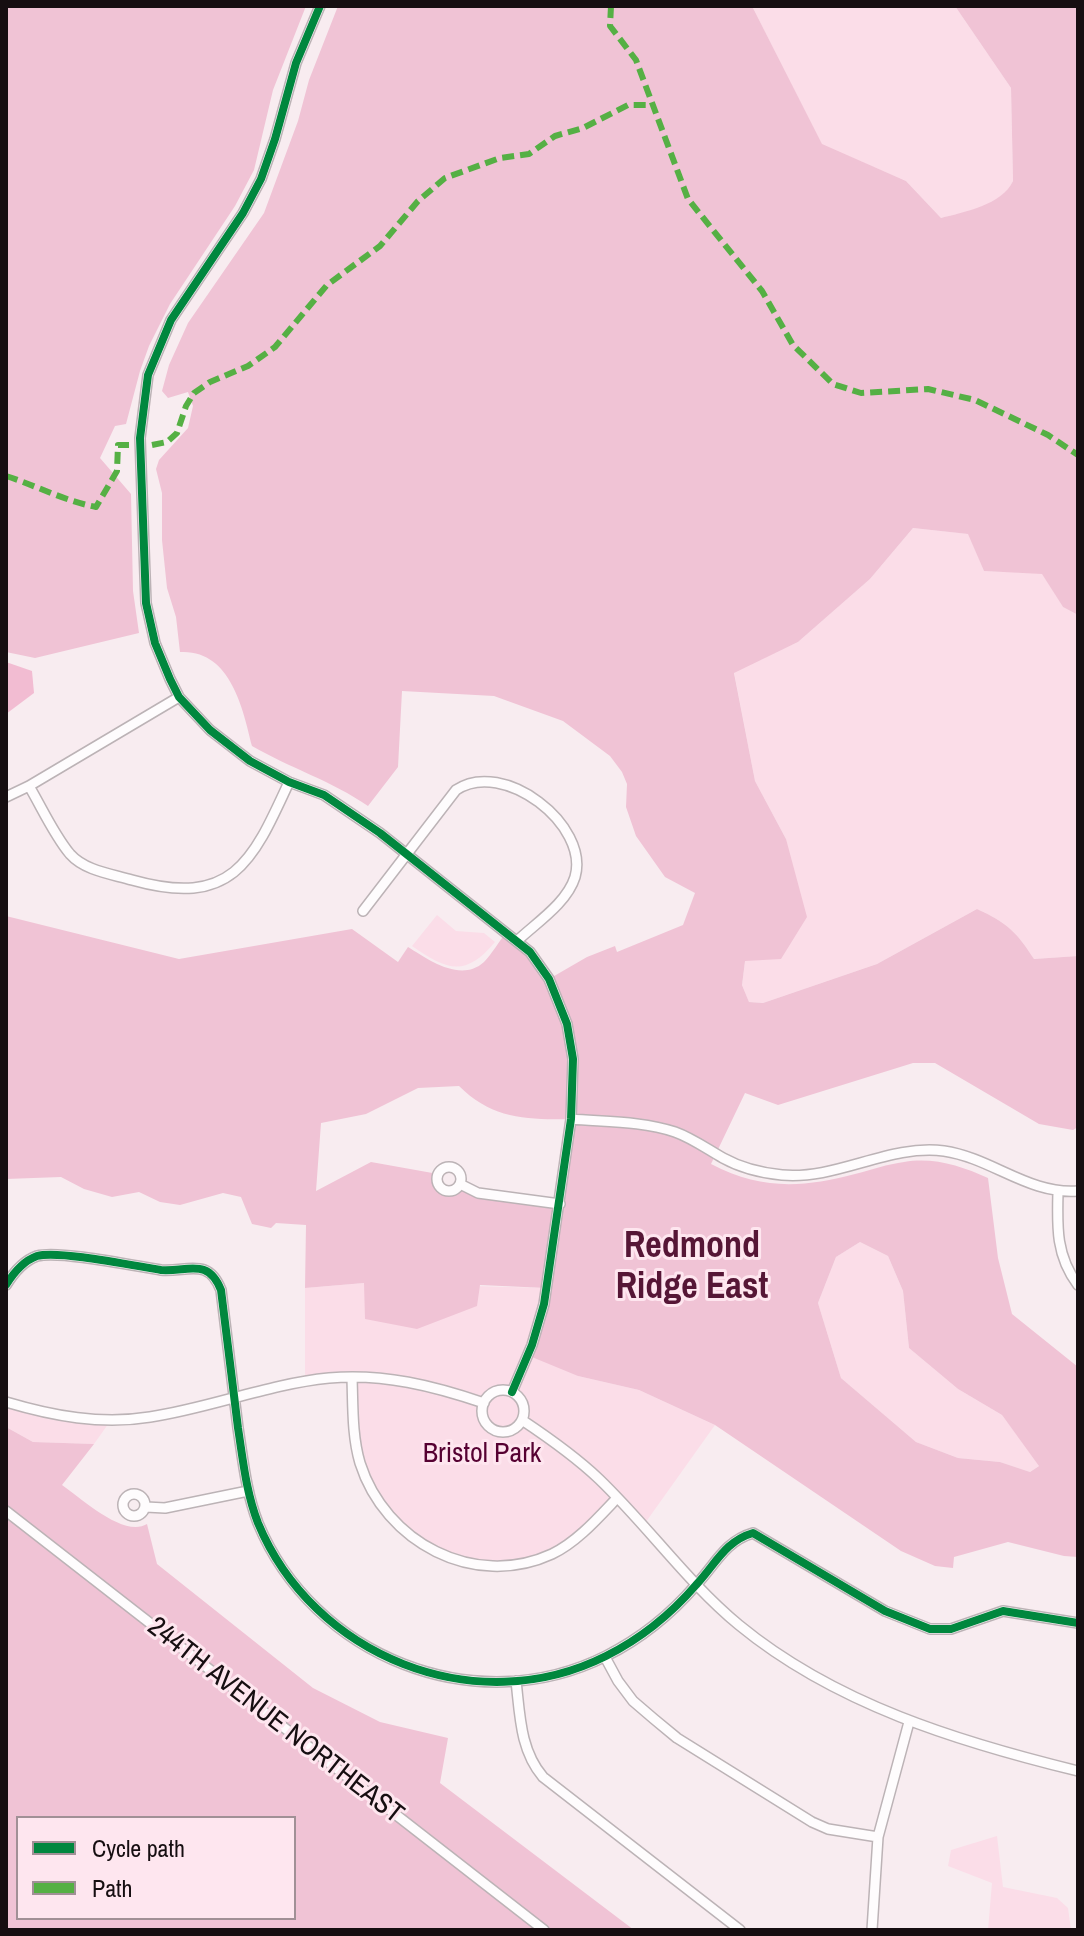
<!DOCTYPE html>
<style>
body{margin:0}
#map{position:relative;width:1084px;height:1936px;overflow:hidden;background:#f8ecf0;font-family:"Archivo Narrow",sans-serif}
canvas{display:block}
.frame{position:absolute;inset:0;border:8px solid #160e11;pointer-events:none}
.legend{position:absolute;left:16px;top:1816px;width:280px;height:104px;box-sizing:border-box;background:#fee6ef;border:2px solid #a19096;margin:0;padding:10px 14px;list-style:none;font-size:24px;color:#160e11}
.legend li{display:flex;align-items:center;gap:16px;height:40px}
.legend b{width:40px;border:2px solid #a19096}
</style>
<div id="map">
<canvas width="1084" height="1936"></canvas>
<div class="frame"></div>
<ul class="legend">
<li><b style="height:10px;background:#00873e"></b>Cycle path</li>
<li><b style="height:10px;background:#55b044"></b>Path</li>
</ul>
</div>
<script>
const ctx = document.querySelector('canvas').getContext('2d');
ctx.lineJoin = 'round';
function paint(path, color) {
  ctx.fillStyle = color;
  ctx.fill(path, 'evenodd');
}
function trace(path, color, width, dash) {
  ctx.strokeStyle = color;
  ctx.lineWidth = width;
  ctx.lineCap = dash ? 'butt' : 'round';
  ctx.setLineDash(dash || []);
  ctx.stroke(path);
}
function write(font, color, halo, rows, align = 'center') {
  ctx.font = font + ' "Archivo Narrow",sans-serif';
  ctx.lineWidth = 6;
  ctx.setLineDash([]);
  ctx.textBaseline = 'middle';
  ctx.strokeStyle = halo;
  ctx.fillStyle = color;
  for (const [text, x, y, turn = 0] of rows) {
    ctx.save();
    ctx.translate(x, y);
    ctx.rotate((+turn || 0) * Math.PI / 180);
    ctx.textAlign = isNaN(turn) ? turn : align;
    if (halo) ctx.strokeText(text, 0, 0);
    ctx.fillText(text, 0, 0);
    ctx.restore();
  }
}
const green = new Path2D(`
 M752,6H955L1011,88L1013,181C1003,205 964,213 941,218L906,181L822,145Z
 M913,528L969,534L984,571L1042,573L1063,607L1078,615V956L1034,959C1017,932 1006,922 977,909L877,964L763,1003L749,1002L742,985L745,961L786,839L755,781L734,672L798,642L870,579Z
 M437,915L456,931L484,933L495,942C465,978 447,970 412,946Z
 M860,1242L888,1256L903,1291L909,1348L958,1389L1002,1415L1040,1465L1030,1472L1000,1462L958,1458L916,1442L841,1378L818,1303L836,1257Z
 M364,1283L546,1288L578,1376L639,1390L715,1425L643,1526L617,1499L552,1554L506,1564L459,1561L399,1527L360,1462L352,1378L305,1383V1288Z
 M6,1402L111,1420L94,1444L33,1442L6,1427Z
 M997,1836L1003,1887L1057,1898L1068,1908L1071,1930H988L992,1883L948,1866L951,1850Z`);
const forest = new Path2D(`
 M6,6H306L273,90L254,170L235,206L170,304L149,346L140,371L126,424L115,426L100,458L131,494L133,591L139,633L35,658L6,652Z
 M338,6H752L822,144L906,181L941,218C964,212 1002,205 1013,181L1011,88L955,6H1078V615L1063,607L1042,574L984,571L968,534L913,528L870,579L798,642L734,673L755,781L786,839L807,917L781,959L745,961L742,985L749,1002L763,1003L877,964L977,909C1006,922 1017,932 1034,959L1078,956V1127L1073,1130L1039,1124L935,1063H913L778,1105L745,1093L711,1164C761,1190 802,1188 855,1174C871,1170 888,1164 904,1162C934,1157 961,1166 988,1178L998,1258L1012,1314L1078,1367V1557L1064,1556L1008,1542L954,1557L953,1568L935,1566L901,1551L715,1425L639,1390L578,1376L527,1355L546,1288L480,1285L477,1306L417,1329L365,1319L364,1283L305,1288L306,1225L276,1223L271,1228L252,1224L241,1197L223,1193L180,1205L160,1202L139,1192L112,1197L84,1189L61,1177L6,1179V916L179,959L352,929L398,962L408,947C429,960 461,983 484,962C492,954 499,941 507,932L549,979L587,957L615,946L617,952L683,925L695,893L665,877L636,836L626,807L627,784L622,772L610,756L563,721L494,696L402,691L398,767L368,806C332,781 290,768 252,746C243,708 230,649 180,652L176,617L167,588L162,540V493L156,469L159,460L188,428L193,406L188,392L168,398L162,391L169,365L188,323L264,213L298,121L309,80ZM459,1086C492,1119 527,1120 571,1119L559,1204L466,1188L447,1191L440,1186L438,1174L371,1162L316,1191L321,1123L366,1114L418,1088ZM860,1242L888,1256L903,1291L909,1348L958,1389L1002,1415L1039,1466L1030,1472L1000,1462L958,1458L916,1442L841,1378L818,1303L836,1257Z
 M6,1427L33,1442L94,1444L62,1485C82,1499 124,1538 147,1524L157,1564L313,1688L380,1722L448,1738L440,1783L634,1930H6ZM18,1818H294V1918H18Z`);
const water = new Path2D(`
 M6,662L32,671L34,693L6,714Z`);
const minor = new Path2D(`
 M320,6L296,63L275,139L261,179L243,213L171,320L148,375L140,438L146,603L155,643L170,679L179,697L210,730L250,761L289,782L324,795L380,833L530,952L549,979L567,1024L573,1059L571,1119L544,1304L532,1345L512,1392
 M29,786C42,808 54,835 70,854C85,871 112,874 132,880C232,908 252,863 289,782
 M6,797L29,786L179,697
 M363,911L456,790C503,758 590,825 575,877C567,903 536,923 517,941
 M571,1119C605,1122 642,1121 675,1132C692,1138 707,1149 723,1158C741,1168 761,1173 782,1175C838,1180 888,1144 944,1151C992,1158 1029,1195 1078,1191
 M437 1179a12 12 0 1 1 24 0a12 12 0 1 1-24 0Z
 M460,1184L478,1193L560,1204
 M1058,1192C1057,1227 1056,1256 1078,1285
 M6,1285C14,1272 23,1261 37,1256C59,1250 135,1266 161,1270C188,1272 208,1257 221,1290C227,1336 232,1382 238,1428C243,1460 246,1492 258,1523C313,1656 475,1722 606,1656C640,1639 671,1614 696,1585C715,1565 725,1541 753,1533L885,1611L930,1629H951L1003,1611L1078,1623
 M352,1378C353,1406 352,1436 360,1463C385,1542 474,1590 552,1554C577,1542 598,1518 617,1498
 M482 1411a21 21 0 1 1 42 0a21 21 0 1 1-42 0Z
 M6,1402C53,1416 101,1425 150,1417C210,1408 268,1384 329,1378C383,1373 434,1386 484,1403
 M522,1420C549,1438 576,1457 599,1479C648,1526 687,1582 739,1625C835,1704 959,1742 1078,1771
 M123 1505a11 11 0 1 1 22 0a11 11 0 1 1-22 0Z
 M146,1507L165,1508L248,1491
 M6,1511L544,1930
 M605,1657L618,1681L633,1701L654,1719L677,1738L812,1822L828,1829L878,1837
 M516,1681C520,1715 520,1750 543,1777L740,1930
 M872,1930L878,1837L909,1722`);
const quiet = new Path2D(`
 M611,6L610,26L636,60L688,199L762,291L793,345L833,384L861,393L928,389L975,400L1048,435L1078,455
 M152,445L167,442L177,433L186,406L194,393L210,382L248,366L275,347L327,285L380,246L418,201L445,178L500,158L529,154L555,136L583,128L628,105H651
 M6,476C37,486 65,501 96,507L117,471L118,445H132`);
const cycleway = new Path2D(`
 M320,6L296,63L275,139L261,179L243,213L171,320L148,375L140,438L146,603L155,643L170,679L179,697L210,730L250,761L289,782L324,795L380,833L530,952L549,979L567,1024L573,1059L571,1119L544,1304L532,1345L512,1392
 M6,1285C14,1272 23,1261 37,1256C59,1250 135,1266 161,1270C188,1272 208,1257 221,1290C227,1336 232,1382 238,1428C243,1460 246,1492 258,1523C313,1656 475,1722 606,1656C640,1639 671,1614 696,1585C715,1565 725,1541 753,1533L885,1611L930,1629H951L1003,1611L1078,1623`);
const parkNames = [
 ["Bristol Park",482,1454]
];
const streetNames = [
 ["244TH AVENUE NORTHEAST",275,1721,38]
];
const districtNames = [
 ["Redmond",692,1247],
 ["Ridge East",692,1288]
];
paint(green, '#fbdde8');
paint(forest, '#f0c3d5');
paint(water, '#f2bcd2');
trace(minor, '#bcb3b6', 12);
trace(minor, '#fefcfd', 9);
trace(quiet, '#55b044', 6, [12, 6]);
trace(cycleway, '#00873e', 8);
write('28px', '#560132', '#fee6ef', parkNames);
write('28px', '#160e11', '#fee6ef', streetNames);
write('bold 36px', '#561636', '#fee6ef', districtNames);
</script>
